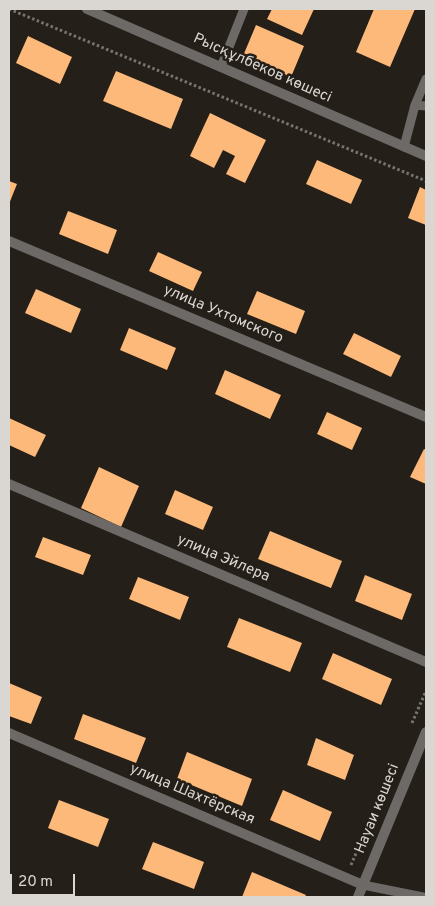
<!DOCTYPE html>
<meta charset="utf-8">
<style>
body{margin:0}
#map{position:relative;width:435px;height:906px;overflow:hidden;background:#241f19;font-family:Overpass,sans-serif}
canvas{display:block}
.frame{position:absolute;inset:0;border:10px solid #dad7d2;pointer-events:none}
.scale{position:absolute;left:10px;top:874px;width:65px;height:22px;box-sizing:border-box;border:2px solid #dad7d2;border-top:0;padding-left:6px;font-size:15px;line-height:18px;white-space:nowrap;color:#dad7d2;-webkit-text-stroke:4px #241f19;paint-order:stroke}
</style>
<div id="map">
<canvas width="435" height="906"></canvas>
<div class="frame"></div>
<div class="scale">20 m</div>
</div>
<script>
const ctx = document.querySelector('canvas').getContext('2d');
ctx.lineJoin = 'round';
function paint(path, color) {
  ctx.fillStyle = color;
  ctx.fill(path, 'evenodd');
}
function trace(path, color, width, dash) {
  ctx.strokeStyle = color;
  ctx.lineWidth = width;
  ctx.lineCap = dash ? 'butt' : 'round';
  ctx.setLineDash(dash || []);
  ctx.stroke(path);
}
function write(font, color, halo, rows, align = 'center') {
  ctx.font = font + ' Overpass,sans-serif';
  ctx.lineWidth = 5;
  ctx.setLineDash([]);
  ctx.textBaseline = 'middle';
  ctx.strokeStyle = halo;
  ctx.fillStyle = color;
  for (const [text, x, y, turn = 0] of rows) {
    ctx.save();
    ctx.translate(x, y);
    ctx.rotate((+turn || 0) * Math.PI / 180);
    ctx.textAlign = isNaN(turn) ? turn : align;
    if (halo) ctx.strokeText(text, 0, 0);
    ctx.fillText(text, 0, 0);
    ctx.restore();
  }
}
const building = new Path2D(`
 M272,9H314L302,35L267,19Z
 M374,9H415L390,67L356,52Z
 M256,25L304,46L291,77L243,56Z
 M28,36L72,57L60,84L16,63Z
 M116,71L183,99L171,129L103,101Z
 M210,113L266,140L245,183L226,174L235,156L223,150L214,168L190,156Z
 M317,160L362,180L351,204L306,184Z
 M9,181L17,184L9,204Z
 M420,187L426,190V225L408,218Z
 M68,211L117,230L108,254L59,234Z
 M158,252L202,272L193,291L149,271Z
 M36,289L81,309L71,333L25,313Z
 M257,291L305,311L296,334L247,314Z
 M129,328L176,348L167,370L120,350Z
 M354,333L401,356L391,377L343,354Z
 M225,370L281,395L270,419L215,394Z
 M327,412L362,428L352,450L317,434Z
 M9,418L46,435L35,457L9,445Z
 M424,449L426,450V484L410,477Z
 M99,467L139,486L121,527L81,508Z
 M175,490L213,507L203,530L165,514Z
 M270,531L342,561L331,588L258,559Z
 M43,537L91,555L83,575L35,557Z
 M365,575L412,594L402,620L355,601Z
 M138,577L189,597L180,620L129,599Z
 M239,618L302,643L290,672L227,647Z
 M333,653L392,679L381,705L322,679Z
 M9,683L42,697L31,724L9,716Z
 M83,714L146,738L136,763L74,739Z
 M316,738L354,755L345,780L307,765Z
 M187,752L252,779L242,806L177,779Z
 M283,790L332,812L320,841L270,820Z
 M59,800L109,819L98,847L48,828Z
 M153,842L204,862L194,889L142,869Z
 M252,872L306,895L305,897H242Z`);
const path = new Path2D(`
 M9,9L426,181
 M412,723L426,691
 M351,865L382,792`);
const service = new Path2D(`
 M221,67L244,9
 M415,105L426,79
 M404,147L415,105L426,106
 M363,885L423,897`);
const minor = new Path2D(`
 M9,241L426,417
 M9,484L426,662
 M9,733L363,885`);
const tertiary = new Path2D(`
 M87,9L426,156
 M358,897L426,732`);
const streetNames = [
 ["Рысқұлбеков көшесі",262,69,24],
 ["улица Ухтомского",223,315,23],
 ["улица Эйлера",223,559,23],
 ["улица Шахтёрская",192,795,23],
 ["Науаи көшесі",378,809,-68]
];
paint(building, '#fdb979');
trace(path, '#78746f', 3, [2.5, 2.5]);
trace(service, '#6c6966', 9);
trace(minor, '#6c6966', 10);
trace(tertiary, '#6c6966', 10);
write('15px', '#dad7d2', '#241f19', streetNames);
</script>
